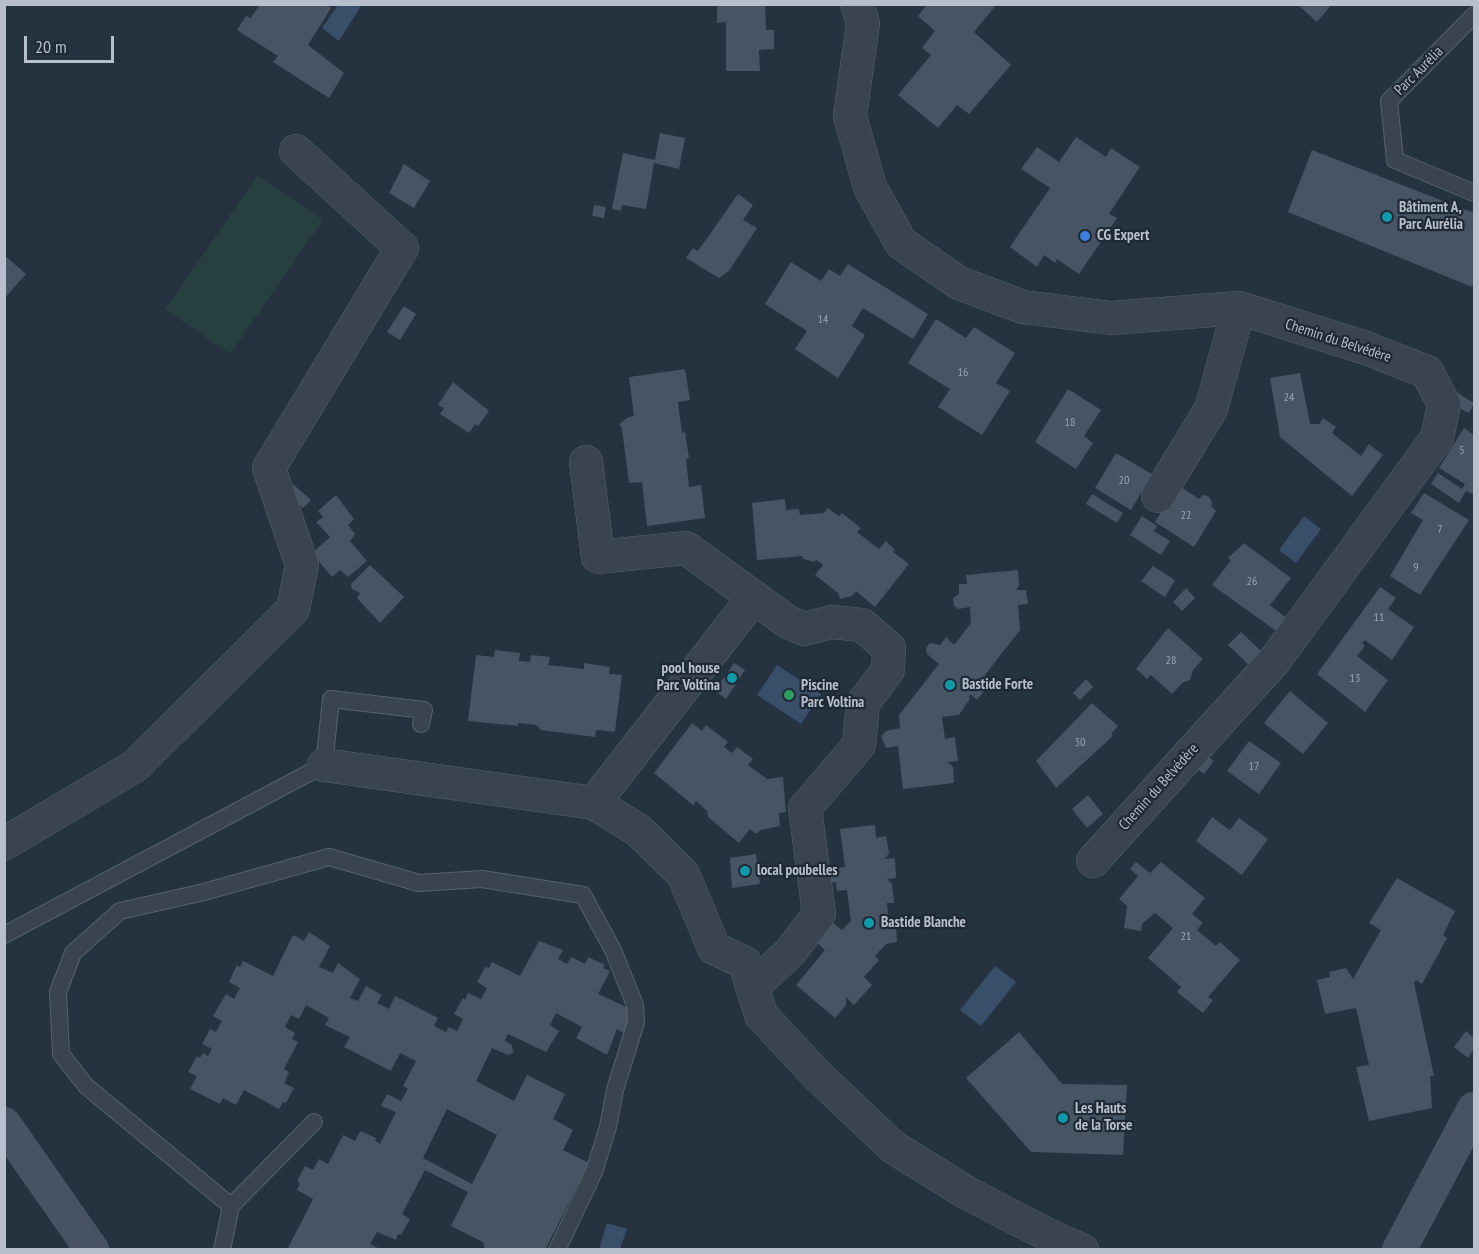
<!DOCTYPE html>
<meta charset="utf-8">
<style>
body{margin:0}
#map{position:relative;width:1479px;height:1254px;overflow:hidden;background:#253240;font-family:"PT Sans Narrow",sans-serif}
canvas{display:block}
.frame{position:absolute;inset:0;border:6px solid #b6bfcb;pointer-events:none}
.scale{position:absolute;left:24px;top:36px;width:90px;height:27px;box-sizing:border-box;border:3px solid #b6bfcb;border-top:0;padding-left:8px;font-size:18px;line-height:21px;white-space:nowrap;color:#b6bfcb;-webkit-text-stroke:4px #1e2935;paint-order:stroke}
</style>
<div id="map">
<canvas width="1479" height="1254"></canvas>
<div class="frame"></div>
<div class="scale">20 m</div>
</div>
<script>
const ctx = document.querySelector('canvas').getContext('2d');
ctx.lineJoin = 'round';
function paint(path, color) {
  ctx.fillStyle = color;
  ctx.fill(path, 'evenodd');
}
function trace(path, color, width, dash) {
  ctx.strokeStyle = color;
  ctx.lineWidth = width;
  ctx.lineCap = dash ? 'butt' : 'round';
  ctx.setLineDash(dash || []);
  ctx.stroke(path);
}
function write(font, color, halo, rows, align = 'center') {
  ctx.font = font + ' "PT Sans Narrow",sans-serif';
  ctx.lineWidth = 4.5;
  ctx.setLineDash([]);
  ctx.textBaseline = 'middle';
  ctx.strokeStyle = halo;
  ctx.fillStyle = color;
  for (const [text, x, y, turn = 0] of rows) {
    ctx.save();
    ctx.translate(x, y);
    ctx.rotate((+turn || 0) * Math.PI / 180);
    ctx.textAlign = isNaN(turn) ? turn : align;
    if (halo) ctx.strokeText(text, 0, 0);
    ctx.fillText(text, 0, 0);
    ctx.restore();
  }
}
const green = new Path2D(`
 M258,175L323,220L230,354L165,309Z`);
const water = new Path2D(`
 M338,5L361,6L339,41L322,28Z
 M1304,516L1321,529L1296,563L1279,550Z
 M777,665L821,694L801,724L757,695Z
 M995,966L1016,982L981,1026L960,1010Z
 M607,1223L627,1229L620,1249H599Z`);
const building = new Path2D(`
 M260,4H326L331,8L308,45L344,73L329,98L273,62L278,56L237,30L246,16L251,18Z
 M717,4H765L766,30H774V49L759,50L760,71H726V22L717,23Z
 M927,4H997L974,32L1011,65L969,114L957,105L938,128L898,95L931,55L922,48L935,31L918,16Z
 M1297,4H1332L1317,22Z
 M660,133L685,138L679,169L654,163L646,209L622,205L621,211L612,209L623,153L655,160Z
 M1076,137L1106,157L1111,148L1140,167L1109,214L1117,218L1079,274L1057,259L1055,263L1044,255L1037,267L1010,247L1050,188L1021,169L1037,147L1059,162Z
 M1312,150L1474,213V281L1472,287L1288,212Z
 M404,164L430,181L414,208L389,193Z
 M738,194L753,205L743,220L757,228L729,271L719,278L686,258L693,248L698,251Z
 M594,205L606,207L604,218L592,216Z
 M4,255L26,274L4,299Z
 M791,262L821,281L829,269L840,276L848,264L928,314L913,339L863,308L852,326L865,335L838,378L795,349L807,331L765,304Z
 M404,306L416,314L400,340L387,332Z
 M936,319L966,338L974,327L1015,353L996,383L1010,391L982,435L938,407L950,389L908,363Z
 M685,369L690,400L678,402L682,433L685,432L689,458L686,459L689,487L701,485L705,518L647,526L642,482L629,483L622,429L619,424L629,417L634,416L629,377Z
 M1300,373L1310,424H1319L1323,418L1336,427L1332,433L1361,456L1369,444L1383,455L1352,496L1280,437L1270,378Z
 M453,382L489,411L478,426L475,424L469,433L440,414L444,408L438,405Z
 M1068,389L1101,410L1084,436L1093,443L1076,469L1035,442Z
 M1456,392L1474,403L1469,413L1455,406Z
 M1464,428L1474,435V494L1466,491L1459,503L1431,484L1438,473L1462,489L1465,484L1439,468Z
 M1116,453L1152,474L1131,510L1095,488Z
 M294,485L311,500L303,508L290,496Z
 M1178,485L1199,499L1203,495L1208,496L1212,502L1211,506L1216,511L1194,547L1155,522Z
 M1424,493L1469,520L1420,595L1390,576L1423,520L1411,513Z
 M1092,494L1123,513L1117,523L1086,504Z
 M336,495L354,519L348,525L355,534L350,541L367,561L348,577L340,570L332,577L312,553L330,537L316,522L323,517L318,511Z
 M785,499L786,510L799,509L800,515L824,513L828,508L839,516L842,513L861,528L857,532L879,549L886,541L895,550L893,552L909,564L875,607L856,591L852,596L840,599L838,593L815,575L823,565L816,560L814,562L803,559V556L757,560L752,503Z
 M1142,516L1157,526L1154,531L1170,541L1161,555L1130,535Z
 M1244,543L1291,578L1270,605L1289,620L1279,633L1212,585L1231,560L1228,558Z
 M370,565L404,597L380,623L357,598L360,593L352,589L351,584Z
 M1153,566L1175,580L1165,597L1141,581Z
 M1018,570L1019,586L1016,590H1026L1028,604L1018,605L1020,630L985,675L992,681L977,700L970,694L969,700L959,715L942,717L945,739L955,737L958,761L947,762L953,766L954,783L903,789L898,746L886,748L881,736L886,731L900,728L899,715L939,664L927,654L926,648L930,643L940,645L946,637L954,645L971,623L970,607L958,609L954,606L953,598L959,594V584H967L966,575Z
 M1380,587L1396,598L1388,609L1414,627L1392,660L1365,640L1362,643L1365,646L1357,656L1388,680L1365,712L1317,674Z
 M1186,588L1195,598L1182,611L1173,602Z
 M1168,628L1203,659L1193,670L1190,680L1182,683L1172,694L1151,675L1147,679L1136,669Z
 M1241,632L1262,652L1250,666L1228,645Z
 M495,650L520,653L519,661L530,662L531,655L550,657L548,665L584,669V663L610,667L609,674L622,675L615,732L596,730L595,737L541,730L536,725L518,723V726L468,721L476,655L494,657Z
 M734,663L745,670L726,699L715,691Z
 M1086,679L1093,687L1080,700L1073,693Z
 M1290,691L1328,723L1303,754L1264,723Z
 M1092,703L1118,726L1111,734L1113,736L1056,788L1036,761Z
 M692,723L702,731L706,725L728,742L724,747L732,753L737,747L753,759L748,765L767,779L783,777L786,812L779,813L780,826L761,830L756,834L750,829L739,843L708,817L707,811L696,801L693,805L654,773Z
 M1249,741L1281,763L1259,794L1227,771Z
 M1206,755L1214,761L1204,774L1196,768Z
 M1088,795L1103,814L1087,828L1072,809Z
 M1212,817L1230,830L1239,818L1268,839L1242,875L1196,841Z
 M875,825L876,838L886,836L889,853L885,859L895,858L896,878L887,879L892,884L894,903H887L889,926L896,925L897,942L886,944L875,956L879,960L864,977L872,985L854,1005L846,997V1005L835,1018L796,985L825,950L813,939L832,922L842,930L851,921L847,890L837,891L836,882L830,883L829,869L845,867L840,829Z
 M756,854L760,884L732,888L730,858Z
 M1136,862L1150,873L1161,862L1205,898L1192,914L1203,923L1197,930L1216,946L1220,942L1240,960L1208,997L1213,1000L1203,1013L1177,992L1181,987L1148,958L1173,928L1155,913L1142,924L1141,931L1124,928L1127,906L1119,899L1138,876L1130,869Z
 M1397,878L1455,911L1443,935L1447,938L1422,984L1416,980L1414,983L1434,1076H1430L1432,1108L1369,1121L1356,1067L1369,1065L1356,1008L1325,1014L1317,980L1330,977L1329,972L1346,968L1353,979L1381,930L1369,923Z
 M309,932L330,946L319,967L333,973L338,963L360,979L350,998L358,1001L366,986L382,995L377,1003L389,1009L395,996L438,1018L434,1026L446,1032L449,1027L457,1031L463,1019L454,1014L463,998L465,1000L468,993L481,999L487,988L477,982L485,967L489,968L492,962L520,976L539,941L563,950L558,959L567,964L571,957L585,964L588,957L605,965L603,968L610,971L598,994L633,1010L625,1034L617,1029L607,1055L576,1038L582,1027L556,1013L550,1025L559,1031L546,1052L508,1034L505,1041L512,1045L513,1053L508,1055L492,1048L476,1081L514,1101L527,1075L565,1094L553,1119L573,1130L563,1150L589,1163L545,1250H485L483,1242L451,1226L468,1192L425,1170L402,1214L410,1219L401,1235L398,1234L396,1240L377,1232L370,1244L382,1250L288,1248L313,1199L297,1190L300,1183L297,1181L305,1166L313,1170L319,1159L328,1164L343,1135L355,1141L360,1131L376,1138L375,1141L380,1144L396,1112L381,1106L387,1094L401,1101L408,1089L403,1086L416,1061L400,1053L391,1071L344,1047L350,1037L325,1025L329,1018L306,1005L299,1019L291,1015L285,1027L295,1033L292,1039L298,1042L284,1069L289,1072L284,1083L294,1088L286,1103L283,1102L279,1109L244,1090L236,1105L223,1098L220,1104L190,1089L197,1076L188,1072L197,1056L200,1058L203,1053L208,1056L212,1049L202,1044L210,1029L216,1032L222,1021L213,1016L226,994L234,999L240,988L229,982L237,965L240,967L243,961L273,976L293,935L304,941ZM447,1109L497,1135L472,1184L423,1158Z
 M1466,1031L1474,1038V1048L1468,1058L1454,1047Z
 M1019,1032L1062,1084L1127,1085L1123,1155L1031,1152L966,1078Z`);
const lane = new Path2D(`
 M1474,15L1389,101L1395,160L1474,193
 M4,935L324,765L331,699L424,710L421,724
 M231,1206L86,1086L61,1054L58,992L73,953L120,911L204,892L329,857L419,883L482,879L583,895L613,950L635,1005L636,1022L615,1090L608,1127L594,1172L557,1250
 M222,1250L231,1206L314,1122`);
const street = new Path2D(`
 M857,4L863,23L850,116L870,187L901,243L959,283L1023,307L1111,318L1239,308L1366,348L1427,372L1444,404L1437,438L1275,660L1093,861
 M586,462L598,557L686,548L788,622L804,629L832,622L862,625L889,648L888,670L863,703L859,745L805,808L819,914L791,951L752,988
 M1158,496L1211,409L1239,308
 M324,765L594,803L638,830L683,874L714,948L745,963L761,1015L817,1075L893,1147L967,1193L1052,1237L1082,1250
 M594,803L754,597
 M4,844L135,766L293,609L302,565L269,468L402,248L296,151`);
const secondary = new Path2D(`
 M4,1124L92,1250
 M1399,1250L1474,1109`);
const markers = [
 [1387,217,6,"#0f9aa8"],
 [1085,236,6,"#3f7fe0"],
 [732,678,6,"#0f9aa8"],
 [950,685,6,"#0f9aa8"],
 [789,695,6,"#2e9e5b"],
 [745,871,6,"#0f9aa8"],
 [869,923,6,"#0f9aa8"],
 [1063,1118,6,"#0f9aa8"]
];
const numberNames = [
 ["14",823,320],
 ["16",963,373],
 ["24",1289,398],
 ["18",1070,423],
 ["5",1462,451],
 ["20",1124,481],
 ["22",1186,516],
 ["7",1440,530],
 ["9",1416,568],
 ["26",1252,582],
 ["11",1379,618],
 ["28",1171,661],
 ["13",1355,679],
 ["30",1080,743],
 ["17",1254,767],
 ["21",1186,937]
];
const streetNames = [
 ["Parc Aurélia",1419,71,-45],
 ["Chemin du Belvédère",1338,341,18],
 ["Chemin du Belvédère",1159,787,-48]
];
const poiNames = [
 ["Bâtiment A,",1399,208],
 ["Parc Aurélia",1399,225],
 ["CG Expert",1097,236],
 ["pool house",720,669,"right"],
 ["Parc Voltina",720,686,"right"],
 ["Bastide Forte",962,685],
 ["Piscine",801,686],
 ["Parc Voltina",801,703],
 ["local poubelles",757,871],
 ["Bastide Blanche",881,923],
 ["Les Hauts",1075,1109],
 ["de la Torse",1075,1126]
];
paint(green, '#273f41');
paint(water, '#394e68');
paint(building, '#465464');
trace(lane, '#57626e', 18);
trace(street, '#57626e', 34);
trace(secondary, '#57626e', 34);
trace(lane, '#394450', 16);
trace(street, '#394450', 33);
trace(secondary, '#475363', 33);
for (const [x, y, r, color] of markers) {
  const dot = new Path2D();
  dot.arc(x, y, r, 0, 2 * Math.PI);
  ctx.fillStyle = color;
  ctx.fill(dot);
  trace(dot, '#1e2935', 2);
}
write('12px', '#9aa4b1', null, numberNames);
write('15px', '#b6bfcb', '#1e2935', streetNames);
write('bold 15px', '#b6bfcb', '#1e2935', poiNames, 'left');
</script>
